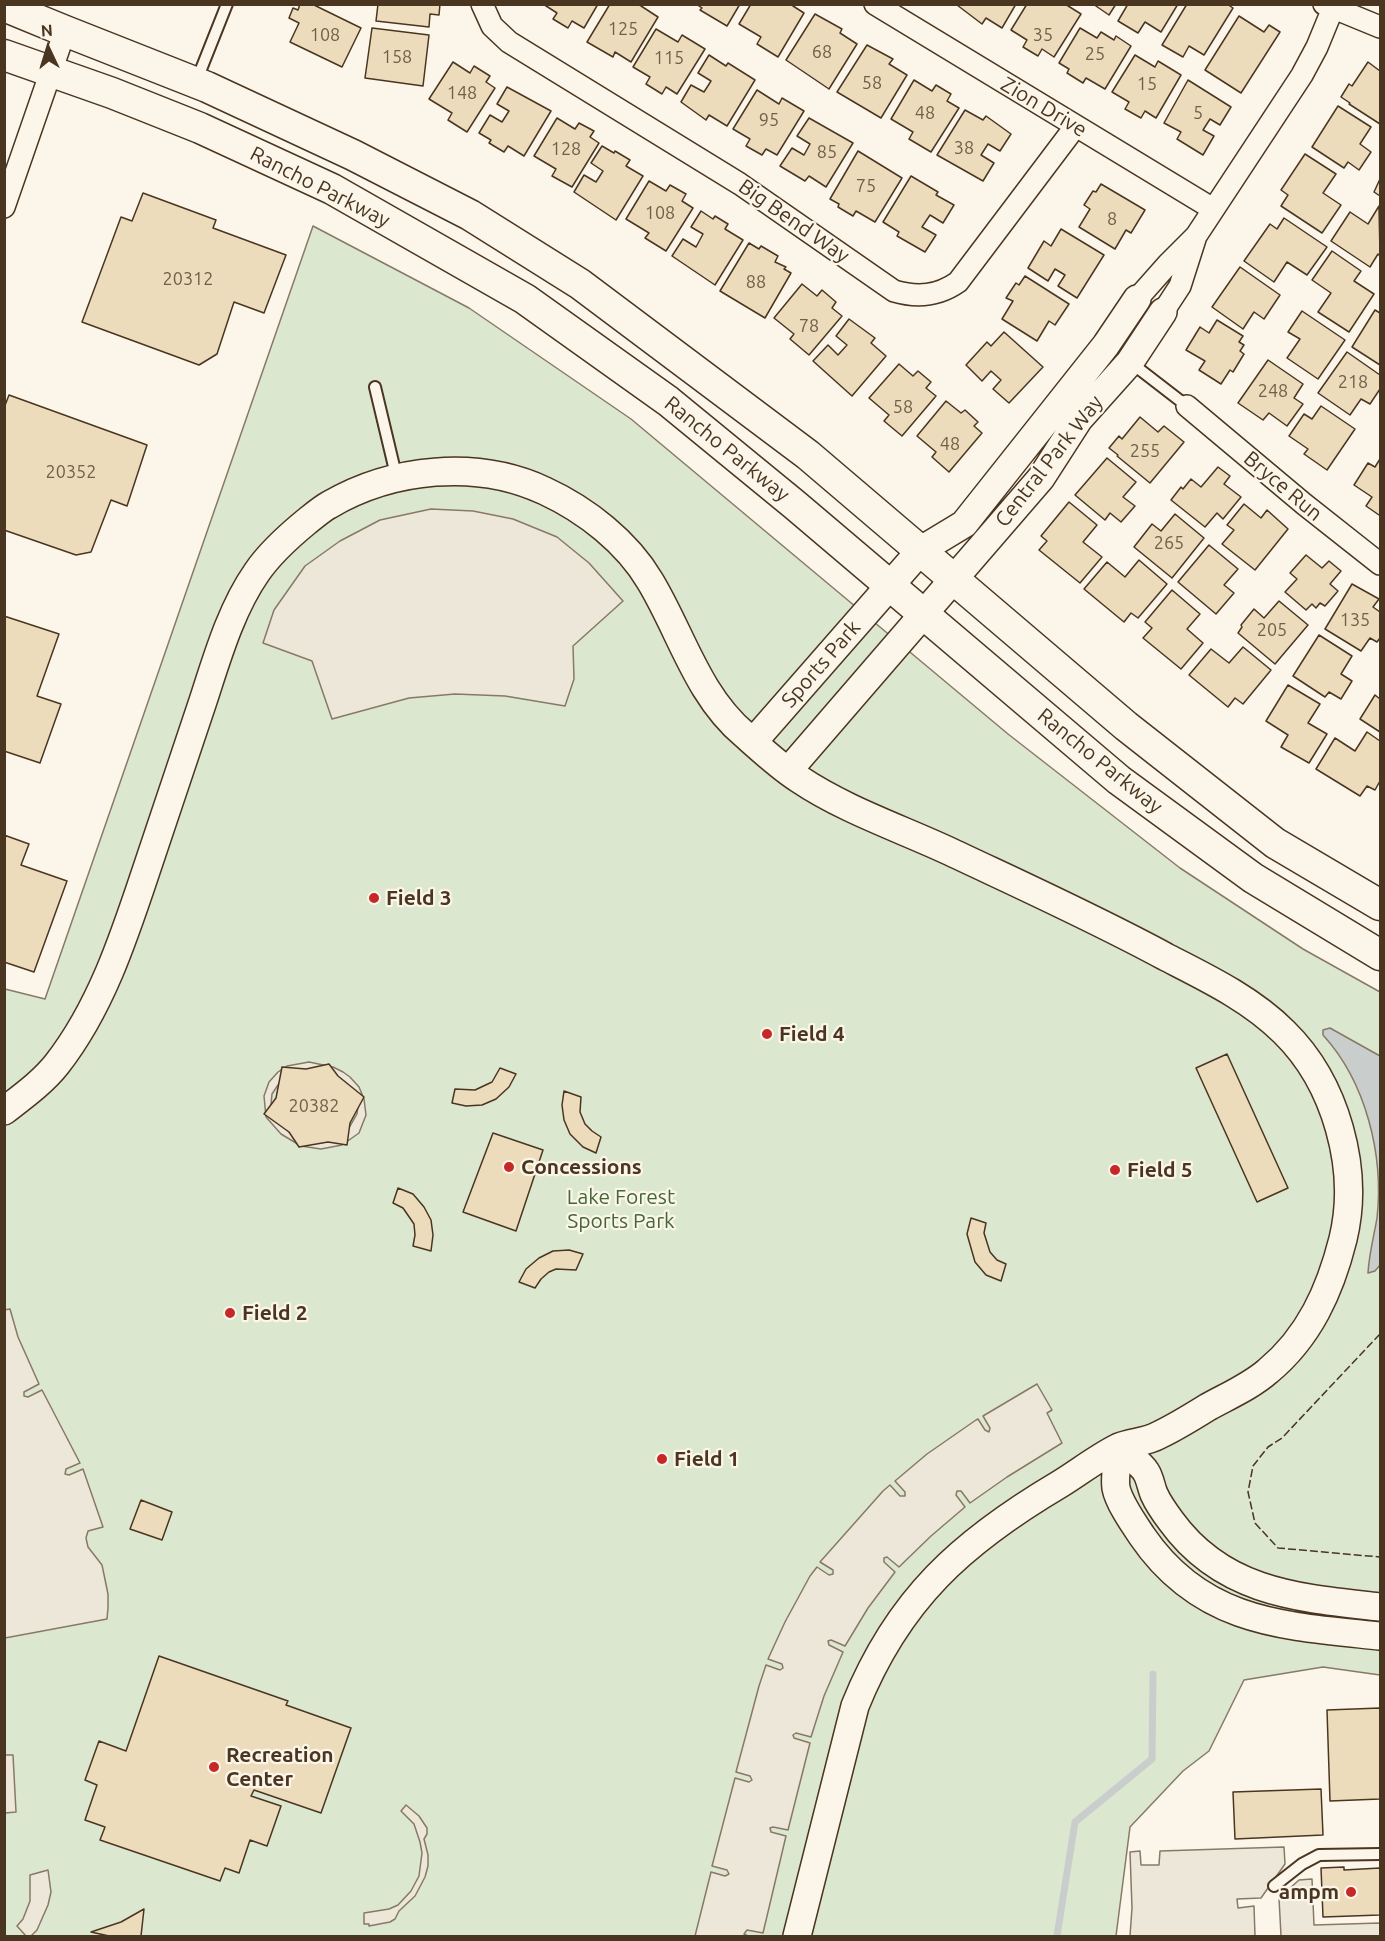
<!DOCTYPE html>
<style>
body{margin:0}
#map{position:relative;width:1385px;height:1941px;overflow:hidden;background:#fbf6e9;font-family:Ubuntu,sans-serif}
canvas{display:block}
.frame{position:absolute;inset:0;border:6px solid #4a3520;pointer-events:none}
.north{position:absolute;left:18px;top:18px;width:60px;height:60px;-webkit-text-stroke:4px #fbf6e9;paint-order:stroke;rotate:356deg;font-size:16px;font-weight:700;line-height:24px;text-align:center;color:#4a3520}
.north::after{content:'';display:block;margin:auto;width:21px;height:27px;background:#4a3520;clip-path:polygon(50% 0,100% 100%,50% 72%,0 100%)}
</style>
<div id="map">
<canvas width="1385" height="1941"></canvas>
<div class="frame"></div>
<div class="north">N</div>
</div>
<script>
const ctx = document.querySelector('canvas').getContext('2d');
ctx.lineJoin = 'round';
function paint(path, color) {
  ctx.fillStyle = color;
  ctx.fill(path, 'evenodd');
}
function trace(path, color, width, dash) {
  ctx.strokeStyle = color;
  ctx.lineWidth = width;
  ctx.lineCap = dash ? 'butt' : 'round';
  ctx.setLineDash(dash || []);
  ctx.stroke(path);
}
function write(font, color, halo, rows, align = 'center') {
  ctx.font = font + ' Ubuntu,sans-serif';
  ctx.lineWidth = 4.5;
  ctx.setLineDash([]);
  ctx.textBaseline = 'middle';
  ctx.strokeStyle = halo;
  ctx.fillStyle = color;
  for (const [text, x, y, turn = 0] of rows) {
    ctx.save();
    ctx.translate(x, y);
    ctx.rotate((+turn || 0) * Math.PI / 180);
    ctx.textAlign = isNaN(turn) ? turn : align;
    if (halo) ctx.strokeText(text, 0, 0);
    ctx.fillText(text, 0, 0);
    ctx.restore();
  }
}
const green = new Path2D(`
 M313,226L469,308L631,419L1008,734L1180,868L1303,949L1380,992V1675L1323,1667L1244,1680L1209,1751L1183,1771L1130,1827L1116,1936H5V989L45,999Z`);
const parking = new Path2D(`
 M431,509L473,511L513,519L557,537L589,563L623,601L573,646L574,679L565,706L505,696L455,694L409,698L332,719L312,661L263,643L274,610L305,566L340,541L380,520Z
 M309,1062L333,1067L343,1072L350,1077L359,1087L364,1099L366,1115L359,1133L342,1145L321,1149L301,1146L281,1134L266,1117L264,1096L269,1082L278,1072L287,1066ZM284,1076L358,1106L357,1114L345,1135L299,1139L289,1132L281,1124L271,1104L272,1094Z
 M10,1309L18,1337L39,1384L24,1392V1396L28,1397L42,1390L80,1463L66,1469L65,1474L69,1475L83,1469L103,1527L88,1531L86,1538L88,1547L102,1565L108,1594V1608L107,1619L5,1638L4,1310Z
 M1037,1384L1052,1410L1047,1413L1062,1443L1007,1477L970,1503L961,1491H957L956,1495L965,1507L931,1536L899,1567L887,1557L884,1558V1562L895,1572L868,1608L845,1646L831,1640L828,1641L829,1645L843,1652L824,1696L811,1737L796,1733L793,1735L794,1738L810,1743L788,1830L773,1827L770,1828L771,1832L786,1836L763,1933L747,1930L744,1934L748,1936H695L711,1872L725,1876L729,1874L727,1870L712,1866L735,1778L749,1782L752,1780L750,1776L736,1772L759,1686L766,1665L780,1670L783,1668L782,1664L768,1659L785,1622L810,1576L817,1567L829,1575L833,1574V1570L820,1562L883,1491L890,1485L900,1496H905V1492L895,1481L927,1454L976,1420L978,1419L985,1430L989,1432L990,1428L983,1416Z
 M5,1755H13L16,1812L5,1813Z
 M406,1805L419,1816L427,1828V1834L424,1839L428,1855V1866L425,1877L415,1896L399,1911L395,1919L390,1922L369,1926V1924H364V1913L389,1909L398,1905L411,1891L419,1876L422,1853L420,1842L414,1824L401,1811Z
 M1284,1847L1285,1864L1261,1898L1237,1899L1238,1908L1254,1906L1255,1936H1130L1132,1908L1130,1852L1140,1851L1141,1865H1159L1160,1851Z
 M48,1870L51,1892L48,1905L37,1930L31,1936H26L17,1926L23,1919L30,1901V1875Z
 M1312,1879L1314,1925L1380,1923V1936H1281L1279,1898L1299,1880Z`);
const water = new Path2D(`
 M1330,1028L1380,1056V1265L1375,1271L1368,1273C1369,1254 1374,1236 1377,1218C1384,1155 1366,1082 1323,1035V1030Z`);
const stream = new Path2D(`
 M1057,1936L1075,1822L1152,1759L1153,1674`);
const building = new Path2D(`
 M300,4H312L361,28L342,67L290,42L299,23L289,18L293,8L298,10Z
 M378,4H440L439,15L430,14L429,27L376,21Z
 M543,4H598L584,28L572,21L568,28L553,19L557,13Z
 M610,4H638L658,17L631,62L615,52L613,57L587,42Z
 M696,4H740L727,26L700,10L702,8Z
 M751,4H794L793,6L804,13L778,57L757,44L761,37L739,24Z
 M1016,4L1002,28L986,18L982,24L957,5Z
 M1027,4H1065L1081,14L1054,57L1042,49L1038,56L1023,47L1027,40L1011,30Z
 M1093,4H1116L1109,15Z
 M1128,4H1178L1161,32L1145,22L1138,33L1118,21Z
 M1187,4H1227L1233,8L1204,55L1189,46L1183,57L1162,45Z
 M815,14L842,29L840,33L857,44L829,89L786,60Z
 M1239,16L1264,32L1269,25L1280,32L1241,93L1205,70Z
 M372,28L429,35L423,86L365,78Z
 M1080,28L1097,38L1101,32L1114,40L1116,36L1131,46L1105,89L1086,78L1083,83L1067,73L1069,69L1059,63Z
 M656,29L678,42L682,35L705,49L677,94L666,87L662,94L646,84L650,77L633,67Z
 M867,45L893,59L889,64L907,75L881,118L837,92Z
 M709,55L726,66L728,63L755,80L727,126L709,115L706,120L681,102L691,85L704,92L711,81L698,73Z
 M1135,55L1155,67L1158,61L1181,75L1156,118L1145,111L1141,118L1125,109L1129,102L1112,92Z
 M453,62L470,73L474,66L490,76L486,82L495,88L467,132L448,120L452,113L429,99Z
 M1368,62L1380,71V124L1349,104L1350,103L1341,97L1349,84L1352,86Z
 M914,80L932,91L936,85L951,94L947,101L959,108L931,152L909,139L913,132L891,119Z
 M1188,80L1231,107L1220,125L1210,119L1203,130L1214,136L1203,155L1177,139L1181,132L1164,123Z
 M507,87L551,111L524,156L508,146L504,152L489,143L491,140L479,133L490,115L502,122L509,111L497,104Z
 M757,90L779,104L782,98L804,111L777,155L766,149L762,155L746,146L750,139L733,129Z
 M1338,106L1371,127L1360,144L1371,152L1359,170L1348,162L1344,168L1312,147Z
 M965,110L983,120L986,116L1011,134L1000,151L988,144L981,155L994,163L983,181L937,155Z
 M557,118L575,129L579,123L594,131L590,137L599,143L572,187L552,176L556,169L534,156Z
 M809,118L853,143L826,187L809,176L805,181L780,166L792,148L804,155L810,144L797,136Z
 M602,146L614,153L615,151L630,160L626,166L643,176L616,220L574,192L584,175L596,182L603,171L591,163Z
 M858,151L902,178L875,222L856,211L853,216L838,207L839,204L830,199Z
 M1305,154L1336,174L1323,193L1341,205L1322,233L1281,206L1288,195L1281,190Z
 M911,176L938,192L936,195L954,205L943,223L930,215L922,227L936,235L925,252L897,236L899,232L883,222Z
 M1380,179V196L1374,192Z
 M649,181L666,191L670,185L686,194L682,201L693,208L666,251L645,238L649,233L626,219Z
 M1101,184L1145,210L1131,233L1126,230L1115,249L1079,227L1090,209L1084,205L1093,191L1096,192Z
 M143,193L216,220L213,228L286,255L264,313L234,302L217,354L199,365L82,322L121,217L132,221Z
 M1379,206L1380,256L1378,254L1370,267L1331,241L1350,212L1368,224Z
 M701,211L713,219L715,216L728,224L725,229L743,240L715,285L672,256L683,239L696,247L703,234L691,227Z
 M1284,218L1327,247L1307,275L1287,262L1274,282L1244,261L1270,224L1277,229Z
 M1061,229L1104,255L1077,298L1058,286L1065,275L1055,269L1048,281L1028,268L1044,241L1051,246Z
 M749,243L759,249L761,246L778,256L775,262L786,267L784,269L791,273L765,318L720,291Z
 M1332,251L1361,271L1354,281L1374,294L1349,332L1318,312L1331,293L1312,280Z
 M1240,267L1280,295L1264,319L1254,312L1243,329L1212,307Z
 M1025,276L1069,304L1055,325L1049,321L1037,341L1002,319L1013,301L1006,298L1016,283L1019,285Z
 M802,284L817,296L822,290L836,302L832,308L842,316L809,355L790,339L794,334L774,318Z
 M1375,310L1380,313V365L1352,347Z
 M1302,311L1345,340L1318,379L1287,358L1300,339L1288,332Z
 M849,319L875,338L871,343L886,356L852,396L813,361L828,345L838,355L847,345L836,336Z
 M1217,320L1243,336L1239,342L1244,345L1240,351L1244,354L1233,372L1230,370L1221,384L1199,370L1205,361L1186,350L1200,327L1209,333Z
 M1004,332L1043,367L1009,403L993,389L1001,380L991,371L982,381L966,365L987,342L991,346Z
 M1347,352L1380,375V389L1370,404L1361,399L1350,415L1318,393Z
 M1268,360L1303,384L1294,398L1303,404L1287,426L1269,413L1263,420L1238,403Z
 M899,364L913,376L918,371L931,382L926,388L936,396L902,436L884,421L889,415L869,398Z
 M9,395L147,445L127,506L111,500L91,552L76,555L4,530V408Z
 M946,401L961,413L965,410L978,422L974,426L982,433L949,472L932,457L936,452L917,436Z
 M1321,406L1355,429L1327,470L1304,454L1308,449L1289,436L1304,414L1312,419Z
 M1140,417L1158,432L1164,426L1184,442L1150,483L1117,456L1118,455L1109,448L1119,436L1122,439Z
 M1107,458L1136,482L1123,497L1135,506L1121,522L1110,513L1105,520L1075,495Z
 M1380,459V514L1379,515L1366,506L1372,497L1354,485L1368,463L1375,467Z
 M1218,467L1230,476L1224,484L1241,497L1223,519L1217,513L1205,527L1171,500L1181,487L1183,489L1191,479L1201,487Z
 M1069,502L1097,525L1083,542L1102,557L1080,583L1039,550L1047,541L1041,536Z
 M1244,504L1261,518L1267,510L1288,529L1255,570L1222,544L1234,530L1227,525Z
 M1175,514L1204,538L1172,578L1134,547L1152,524L1161,531Z
 M1209,545L1238,569L1224,585L1234,593L1216,614L1178,582Z
 M1306,555L1322,568L1329,561L1341,571L1330,584L1338,591L1325,606L1320,603L1316,608L1312,604L1306,610L1285,592L1297,579L1290,573Z
 M1139,560L1167,584L1138,618L1131,613L1124,622L1084,589L1107,562L1125,577Z
 M1352,584L1379,599L1373,607L1380,612V638L1377,642L1370,638L1361,651L1325,629Z
 M1172,590L1200,614L1187,629L1203,643L1181,669L1143,638L1152,628L1145,622Z
 M1279,601L1308,625L1275,664L1238,633L1242,627L1241,625L1254,609L1264,618Z
 M4,616L59,634L37,696L61,704L40,763L4,751Z
 M1319,635L1352,656L1341,674L1352,681L1341,699L1329,692L1325,697L1293,676Z
 M1243,647L1271,670L1243,704L1235,698L1228,707L1189,675L1211,649L1229,663Z
 M1288,685L1320,704L1308,723L1327,734L1309,763L1281,747L1288,735L1266,721Z
 M1375,695L1380,699V732L1360,719Z
 M1367,732L1380,741V781L1375,790L1367,786L1360,796L1316,769L1335,738L1355,751Z
 M4,835L29,844L21,865L67,881L34,972L4,962Z
 M1227,1054L1288,1188L1257,1202L1196,1068Z
 M329,1064L338,1076L364,1097L350,1123L347,1145L328,1142L299,1147L289,1132L264,1114L276,1098L282,1067L306,1069Z
 M500,1068L516,1074L509,1087L496,1099L482,1105L466,1106L452,1103L455,1089L475,1090L492,1082Z
 M564,1091L581,1097L580,1112L585,1124L592,1131L601,1137L596,1153L583,1147L570,1134L564,1120L562,1105Z
 M493,1133L543,1150L516,1231L463,1212Z
 M398,1188L413,1194L424,1207L431,1220L433,1235L431,1251L413,1246L415,1235L414,1224L403,1208L393,1203Z
 M971,1218L986,1223L984,1233L990,1252L997,1260L1006,1264L1001,1281L986,1275L975,1262L967,1234Z
 M569,1250L583,1254L576,1270L556,1269L549,1272L541,1279L535,1288L519,1282L526,1269L539,1258L553,1251Z
 M141,1500L172,1512L162,1540L130,1529Z
 M159,1656L288,1701L286,1705L351,1728L321,1813L254,1790L251,1796L281,1806L267,1846L250,1840L239,1873L225,1868L220,1881L100,1840L105,1827L85,1820L97,1785L85,1780L99,1741L126,1751Z
 M1380,1708V1799L1330,1801L1327,1710Z
 M1321,1789L1323,1835L1235,1839L1233,1792Z
 M1344,1867V1870L1380,1868V1915L1323,1917L1321,1868Z
 M144,1909L141,1936H109L91,1932L121,1922Z`);
const service = new Path2D(`
 M196,82L227,4
 M1130,362L1187,406
 M375,387L397,479
 M1274,1886L1302,1864L1319,1855L1380,1854`);
const minor = new Path2D(`
 M482,4L492,26L509,42L740,184L894,291C918,298 938,296 958,282L1075,127
 M875,4L1213,209
 M1324,4L1380,27
 M4,207L65,31
 M1137,299L1168,264L1196,236L1302,75L1317,47L1333,8
 M1163,312L1180,286L1195,239
 M1187,406L1304,504L1380,564`);
const tertiary = new Path2D(`
 M753,742L921,550L964,524L1106,345L1137,299
 M788,771L1041,478L1079,419L1130,362L1163,312
 M4,1111C22,1097 43,1082 57,1064C100,1009 123,940 145,874C164,816 184,759 203,701C217,658 231,609 257,572C270,553 289,536 306,522C311,518 323,508 329,505C392,468 477,459 545,491C586,510 627,542 650,581C681,632 697,695 745,735C762,750 780,767 799,779C845,810 902,829 951,852C1023,886 1096,919 1166,957C1207,978 1251,999 1284,1032C1336,1083 1360,1169 1343,1239C1330,1291 1309,1337 1268,1371C1251,1386 1228,1396 1208,1407C1192,1417 1176,1427 1159,1435C1147,1442 1132,1442 1119,1447C1100,1456 1078,1473 1060,1484C962,1542 898,1599 855,1706L797,1936
 M1119,1447C1118,1460 1114,1476 1116,1488C1119,1503 1134,1524 1142,1536C1202,1624 1285,1626 1380,1636
 M1119,1447C1127,1455 1141,1463 1146,1472C1150,1478 1151,1487 1154,1494C1158,1503 1165,1513 1171,1521C1223,1593 1299,1598 1380,1607`);
const secondary = new Path2D(`
 M4,6L65,31L207,87L353,155L470,215L580,284L808,455L1126,726L1275,843L1380,905
 M4,55L112,93L200,128L332,189L525,299L668,401L795,505L1119,780L1253,878L1380,955`);
const fence = new Path2D(`
 M1380,1334L1282,1438L1268,1447L1253,1466L1248,1492L1255,1523L1278,1548L1380,1557`);
const markers = [
 [374,898,6,"#c62828"],
 [767,1034,6,"#c62828"],
 [509,1167,6,"#c62828"],
 [1115,1170,6,"#c62828"],
 [230,1313,6,"#c62828"],
 [662,1459,6,"#c62828"],
 [214,1767,6,"#c62828"],
 [1351,1892,6,"#c62828"]
];
const numberNames = [
 ["125",623,29],
 ["108",325,35],
 ["35",1043,35],
 ["68",822,52],
 ["25",1095,54],
 ["158",397,57],
 ["115",669,58],
 ["58",872,83],
 ["15",1147,84],
 ["148",462,93],
 ["48",925,113],
 ["5",1198,113],
 ["95",769,120],
 ["38",964,148],
 ["128",566,149],
 ["85",827,152],
 ["75",866,186],
 ["108",660,213],
 ["8",1112,219],
 ["20312",188,279],
 ["88",756,282],
 ["78",809,326],
 ["218",1353,382],
 ["248",1273,391],
 ["58",903,407],
 ["48",950,444],
 ["255",1145,451],
 ["20352",71,472],
 ["265",1169,543],
 ["135",1355,620],
 ["205",1272,630],
 ["20382",314,1106]
];
const streetNames = [
 ["Zion Drive",1044,107,31],
 ["Rancho Parkway",320,187,27],
 ["Big Bend Way",794,221,35],
 ["Rancho Parkway",727,449,39],
 ["Central Park Way",1049,461,-52],
 ["Bryce Run",1283,486,40],
 ["Sports Park",821,664,-49],
 ["Rancho Parkway",1100,761,39]
];
const poiNames = [
 ["Field 3",386,898],
 ["Field 4",779,1034],
 ["Concessions",521,1167],
 ["Field 5",1127,1170],
 ["Field 2",242,1313],
 ["Field 1",674,1459],
 ["Recreation",226,1755],
 ["Center",226,1779],
 ["ampm",1339,1892,"right"]
];
const parkNames = [
 ["Lake Forest",621,1197],
 ["Sports Park",621,1221]
];
paint(green, '#dce7d0');
trace(green, '#887966', 1.5);
paint(parking, '#ede7d9');
trace(parking, '#887966', 1.5);
paint(water, '#c9cecd');
trace(water, '#887966', 1.5);
trace(stream, '#c9cecd', 7);
paint(building, '#ecdcbc');
trace(building, '#4a3520', 1.5);
trace(service, '#4a3520', 14);
trace(minor, '#4a3520', 24);
trace(tertiary, '#4a3520', 30);
trace(secondary, '#4a3520', 33);
trace(service, '#fbf6e9', 10);
trace(minor, '#fbf6e9', 21);
trace(tertiary, '#fbf6e9', 27);
trace(secondary, '#fbf6e9', 30);
trace(fence, '#4a3520', 1.5, [8, 3]);
for (const [x, y, r, color] of markers) {
  const dot = new Path2D();
  dot.arc(x, y, r, 0, 2 * Math.PI);
  ctx.fillStyle = color;
  ctx.fill(dot);
  trace(dot, '#fbf6e9', 2);
}
write('18px', '#725f47', null, numberNames);
write('21px', '#4a3520', '#fbf6e9', streetNames);
write('bold 21px', '#4a3520', '#fbf6e9', poiNames, 'left');
write('21px', '#436837', '#fbf6e9', parkNames);
</script>
